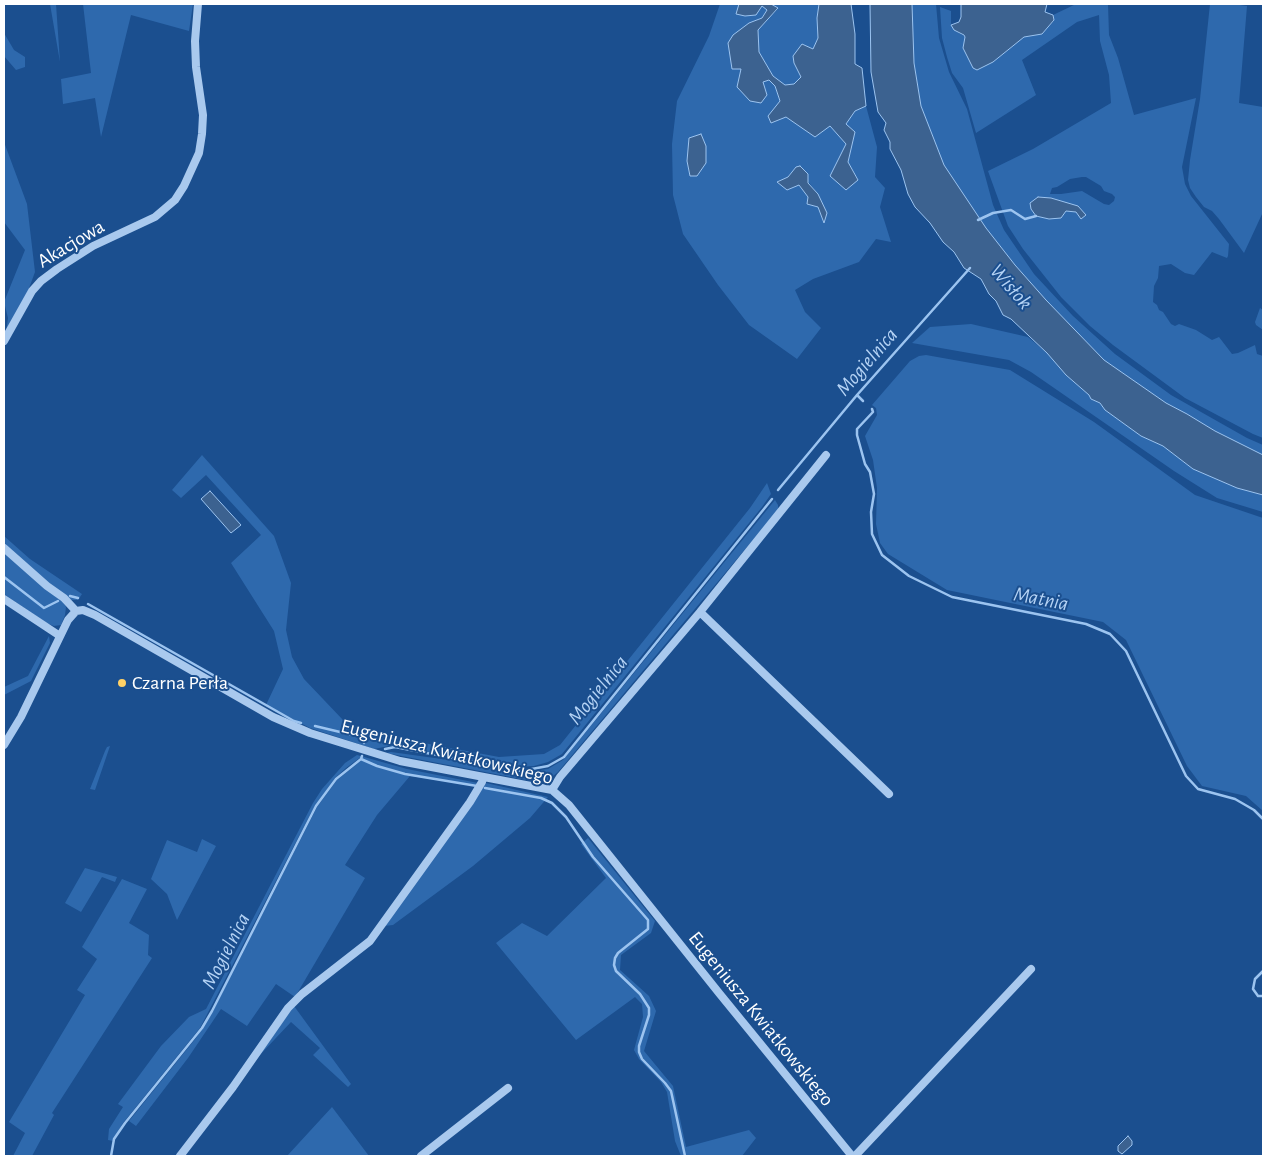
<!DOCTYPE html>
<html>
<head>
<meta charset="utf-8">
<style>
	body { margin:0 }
	#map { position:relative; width:1267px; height:1160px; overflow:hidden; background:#1b4f8f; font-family:"Alegreya Sans",sans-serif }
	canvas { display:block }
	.frame { position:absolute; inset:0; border:5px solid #fff; pointer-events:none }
</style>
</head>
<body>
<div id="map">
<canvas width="1267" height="1160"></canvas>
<div class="frame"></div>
</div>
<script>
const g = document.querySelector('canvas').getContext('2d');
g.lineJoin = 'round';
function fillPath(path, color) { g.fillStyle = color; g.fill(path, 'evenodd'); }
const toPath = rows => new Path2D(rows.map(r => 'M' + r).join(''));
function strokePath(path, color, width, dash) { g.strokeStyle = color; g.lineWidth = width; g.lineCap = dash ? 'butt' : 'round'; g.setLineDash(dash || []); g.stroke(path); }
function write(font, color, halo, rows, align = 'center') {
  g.font = font + ' "Alegreya Sans",sans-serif'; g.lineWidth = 4; g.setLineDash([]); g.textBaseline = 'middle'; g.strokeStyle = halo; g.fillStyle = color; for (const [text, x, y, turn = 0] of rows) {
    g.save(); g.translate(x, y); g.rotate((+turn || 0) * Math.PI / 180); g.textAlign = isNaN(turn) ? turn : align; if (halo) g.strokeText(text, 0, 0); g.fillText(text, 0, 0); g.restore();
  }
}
fillPath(toPath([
	[50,4,56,4,60,62],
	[83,4,193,4,189,31,131,15,101,137,95,98,63,104,61,79,91,73],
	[720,4,762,6,767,10,762,18,749,23,741,68,762,82,769,80,775,86,780,102,768,116,786,117,830,126,846,144,831,176,858,179,848,162,850,148,846,124,855,111,866,106,877,147,875,177,885,188,880,207,891,242,876,239,859,262,813,279,795,290,805,312,821,328,797,359,749,325,718,285,683,234,673,195,672,144,677,101,709,36],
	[796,167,818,194,824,222,818,207,799,185,777,182,788,177],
	[771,4,819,4,817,18,818,38,813,49,802,45,794,63,801,77,794,84,785,85,773,76,759,52,758,30,778,9],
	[912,4,936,4,939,38,949,72,967,109,993,205,1004,230,1034,274,1073,316,1115,354,1171,395,1247,438,1263,445,1263,455,1215,431,1187,414,1166,403,1104,360,1046,300,1015,265,986,228,944,165,921,106,914,63],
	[1076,4,1108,4,1109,35,1118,58,1134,115,1196,98,1182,167,1185,184,1191,196,1229,244,1228,256,1227,258,1212,252,1194,275,1185,273,1171,264,1159,266,1158,278,1154,286,1153,302,1157,305,1159,310,1163,312,1171,324,1175,326,1179,324,1196,330,1212,340,1219,337,1232,354,1238,353,1255,345,1257,354,1263,356,1263,438,1253,434,1185,398,1113,345,1090,326,1061,297,1023,249,1008,226,988,171,1033,149,1111,103,1109,75,1100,41,1099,15,1077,22,1022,60,1036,95,976,133,963,88,952,73,947,57,942,38,940,7,951,11,951,25,959,33,963,35,965,37,963,48,977,70,993,62,1024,37,1042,34,1054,21,1053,15],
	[1082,177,1086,177,1101,186,1104,191,1112,194,1115,197,1114,201,1109,205,1104,204,1082,191,1061,194,1050,194,1052,188,1057,187,1070,179],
	[1038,197,1051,198,1063,202,1086,215,1076,212,1066,211,1049,219,1039,216],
	[1210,4,1233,4,1247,6,1239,103,1263,107,1263,212,1244,253,1219,219,1212,211,1204,207,1196,197,1190,188,1188,180,1190,160,1200,99],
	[4,33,14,50,25,57,25,67,16,70,4,56],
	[4,142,27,204,35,272,28,291,6,333,8,318,4,302,25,250,4,222],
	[1260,308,1263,310,1263,330,1256,325,1255,322],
	[971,324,1028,337,1047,353,1066,375,1089,395,1091,399,1100,403,1105,410,1141,436,1163,446,1193,469,1237,488,1263,495,1263,512,1217,498,1174,471,1031,372,1009,360,912,343,930,327],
	[926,355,1010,370,1094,422,1195,495,1263,518,1263,811,1246,796,1202,786,1187,766,1126,640,1103,622,947,590,888,554,880,543,876,524,877,488,873,460,865,436,877,415,876,408,872,405,910,361,919,356],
	[202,455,274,536,291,583,286,630,292,657,304,679,343,720,381,735,499,757,544,754,560,745,750,508,767,483,771,494,762,507,562,754,548,762,534,766,517,767,389,746,374,749,310,728,266,705,283,669,274,631,231,563,261,535,206,475,181,498,172,490],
	[775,500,778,505,778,510,558,772,547,781,542,783,386,753,391,752,449,760,521,773,548,769,563,760],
	[4,536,30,559,82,594,78,600,71,600,34,571,4,544],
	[4,552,62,600,66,607,65,615,61,625,54,626,46,623,4,594],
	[49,636,50,643,31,681,4,695,4,687,28,676],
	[110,746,95,790,90,789,105,751,107,747],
	[357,755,407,769,478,783,476,786,410,776,377,815,345,865,365,878,295,997,276,984,247,1026,221,1009,188,1058,136,1126,129,1121,196,1038,211,1015,317,807,337,780,362,760,361,757,346,768,335,778,311,813,200,1028,123,1123,113,1141,108,1140,109,1129,123,1107,118,1104,161,1046,189,1017,206,1009,313,803,322,789,345,763],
	[486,783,548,797,530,818,473,866,393,925,384,926],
	[588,838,655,921,651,933,621,955,620,970,649,996,656,1011,644,1051,673,1086,686,1147,749,1130,756,1138,742,1156,681,1156,675,1141,667,1092,661,1082,639,1059,634,1050,643,1017,642,1004,635,997,576,1040,496,943,522,923,547,936,606,878,581,844],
	[202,839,216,846,177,920,167,894,151,879,167,840,197,852],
	[85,868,117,877,115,882,102,877,81,912,65,903],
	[122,879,147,889,129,923,149,935,148,955,152,958,52,1113,54,1115,32,1156,13,1156,25,1133,9,1122,85,995,77,990,97,959,82,947],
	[294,1006,351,1084,348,1087,313,1055,320,1048,291,1022,258,1057],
	[332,1107,369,1156,287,1156]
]), '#2e69ad');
const water = toPath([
	[739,4,771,4,778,8,758,30,759,52,773,76,785,85,794,84,801,77,794,63,793,56,802,44,813,49,818,38,817,18,819,4,851,4,855,34,855,64,862,68,866,106,855,111,846,124,855,132,848,162,858,180,846,190,830,176,846,144,830,126,815,137,786,117,771,123,768,116,780,101,775,86,769,80,763,82,767,95,761,103,750,101,737,87,741,69,732,69,728,43,733,35,749,23,762,18,767,10,762,6,756,15,745,16,736,14,739,4],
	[870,4,912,4,914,63,921,106,944,165,986,228,1015,265,1046,300,1104,360,1166,403,1187,414,1215,431,1263,455,1263,495,1237,488,1193,469,1163,446,1141,436,1105,410,1100,403,1091,399,1089,395,1066,375,1047,353,1011,319,1003,315,996,301,989,294,981,279,964,268,954,252,943,242,930,223,915,207,908,194,901,170,890,149,890,142,884,130,886,123,878,112,871,72,870,4],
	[961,4,1047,4,1045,12,1053,15,1054,20,1042,34,1024,37,993,62,977,70,973,68,963,48,965,37,964,35,954,30,951,25,959,22,961,17,961,4],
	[701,134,706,146,706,163,697,176,690,176,687,161,689,138,701,134],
	[800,166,808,174,808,183,818,194,827,213,824,223,818,207,807,204,808,197,799,185,787,190,777,182,788,177,796,167,800,166],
	[1038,197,1051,198,1078,206,1086,215,1081,219,1076,212,1066,211,1061,218,1049,219,1036,216,1031,209,1030,203,1038,197],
	[210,491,241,525,231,533,201,499,210,491],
	[1128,1136,1132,1141,1132,1145,1122,1154,1118,1151,1118,1146,1128,1136]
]);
fillPath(water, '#3c6290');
strokePath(water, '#9cc4f0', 1);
strokePath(toPath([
	[978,220,993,213,1011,210,1025,219,1036,216],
	[857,395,863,401],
	[872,409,873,412,857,429,857,435,865,464,870,472,874,494,871,512,872,534,882,555,909,576,952,597,1086,624,1110,634,1126,651,1186,776,1198,789,1235,799,1254,810,1263,819],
	[778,490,857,395,970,268],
	[4,577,44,608,58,601],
	[70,596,78,598],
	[88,604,294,721,301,723],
	[315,726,365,738,364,743],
	[385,749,395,747,521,771,548,766,564,757,772,499],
	[361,759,377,766,405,774,477,786],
	[485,788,541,798,552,803,566,817,593,857,648,920,648,929,618,953,615,958,614,965,616,971,640,994,649,1008,649,1015,639,1046,639,1052,642,1059,665,1083,671,1091,685,1156],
	[1263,971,1255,979,1253,989,1258,996,1263,996],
	[111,1156,114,1139,125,1123,202,1028,212,1011,316,806,336,779,361,759,362,756]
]), '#9cc4f0', 2.5);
strokePath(toPath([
	[4,341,32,291,41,281,57,269,93,246,155,217,175,200,184,186,199,153,202,134,203,115,196,67,195,41,198,4],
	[4,548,47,586,64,598,76,611],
	[4,599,60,636],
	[76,611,83,610,95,615,273,717,310,733,400,761,552,790,569,805,719,993,852,1156],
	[700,612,889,794],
	[4,745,21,717,68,620,76,611],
	[552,790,560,777,700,612,826,455],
	[180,1156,233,1087,288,1008,302,994,370,941,470,802,482,782,483,777],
	[421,1156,508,1088],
	[855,1156,1031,969]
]), '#a9c9ee', 8);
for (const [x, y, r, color] of [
	[122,683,5,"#ffd166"]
]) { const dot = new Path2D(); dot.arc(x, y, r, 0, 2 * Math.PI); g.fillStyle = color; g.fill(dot); strokePath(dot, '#1b4f8f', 2); }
write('20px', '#fff', '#1b4f8f', [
	["Akacjowa",71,244,-31],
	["Eugeniusza Kwiatkowskiego",447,752,14],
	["Eugeniusza Kwiatkowskiego",761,1019,51]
]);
write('20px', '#fff', '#1b4f8f', [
	["Czarna Perła",132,683]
], 'left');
write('italic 21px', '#b5d3f5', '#1b4f8f', [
	["Wisłok",1011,287,49],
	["Mogielnica",867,362,-49],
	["Matnia",1041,599,11],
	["Mogielnica",598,690,-51],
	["Mogielnica",226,951,-63]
]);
</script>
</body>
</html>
